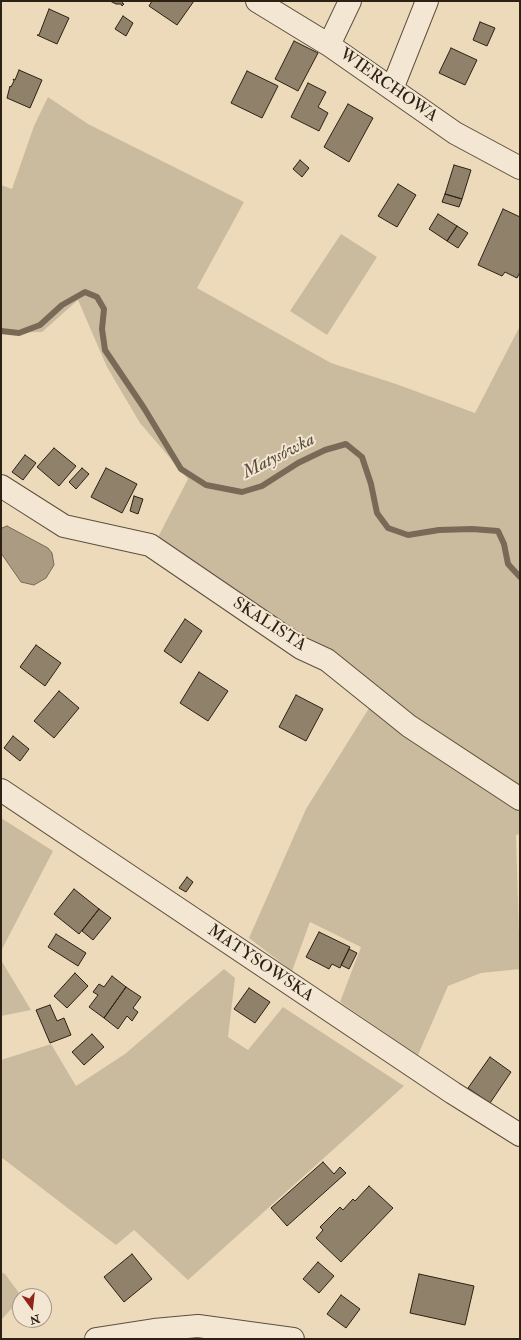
<!DOCTYPE html>
<html>
<head>
<meta charset="utf-8">
<style>
	body { margin:0 }
	#map { position:relative; width:521px; height:1340px; overflow:hidden; background:#ecdabb; font-family:"IM FELL Double Pica",serif }
	canvas { display:block }
	.frame { position:absolute; inset:0; border:2px solid #2c2113; pointer-events:none }
	.north { position:absolute; left:12px; top:1288px; width:40px; height:40px; box-sizing:border-box; background:#f3e7d3; border:1px solid #a39886; border-radius:50%; rotate:165deg; font-size:11px; font-weight:700; line-height:16px; text-align:center; color:#2c2113 }
	.north::after { content:''; display:block; margin:auto; width:14px; height:18px; background:#8f2418; clip-path:polygon(50% 0,100% 100%,50% 72%,0 100%) }
</style>
</head>
<body>
<div id="map">
<canvas width="521" height="1340"></canvas>
<div class="frame"></div>
<div class="north">N</div>
</div>
<script>
const g = document.querySelector('canvas').getContext('2d');
g.lineJoin = 'round';
function fillPath(path, color) { g.fillStyle = color; g.fill(path, 'evenodd'); }
const toPath = rows => new Path2D(rows.map(r => 'M' + r).join(''));
function strokePath(path, color, width, dash) { g.strokeStyle = color; g.lineWidth = width; g.lineCap = dash ? 'butt' : 'round'; g.setLineDash(dash || []); g.stroke(path); }
function write(font, color, halo, rows, align = 'center') {
  g.font = font + ' "IM FELL Double Pica",serif'; g.lineWidth = 4; g.setLineDash([]); g.textBaseline = 'middle'; g.strokeStyle = halo; g.fillStyle = color; for (const [text, x, y, turn = 0] of rows) {
    g.save(); g.translate(x, y); g.rotate((+turn || 0) * Math.PI / 180); g.textAlign = isNaN(turn) ? turn : align; if (halo) g.strokeText(text, 0, 0); g.fillText(text, 0, 0); g.restore();
  }
}
fillPath(toPath([
	[48,97,88,124,244,202,197,288,331,363,396,384,475,413,520,326,520,834,516,835,520,969,481,973,448,986,418,1055,340,1002,361,947,310,922,292,971,249,938,306,809,371,705,350,665,323,645,290,629,156,541,188,479,140,423,107,367,78,300,42,332,1,333,1,185,12,189,34,126],
	[341,234,377,257,327,335,290,311],
	[1,818,53,851,1,951],
	[1,960,31,1010,1,1016],
	[224,969,235,978,228,1037,248,1050,283,1007,404,1086,188,1280,134,1230,116,1245,1,1157,1,1060,51,1044,76,1086,125,1054],
	[1,1272,5,1274,19,1293,13,1307,1,1320]
]), '#cbbb9e');
const water = toPath([
	[7,526,48,548,52,553,54,565,46,578,34,585,21,582,1,553,1,530,2,528,7,526]
]);
fillPath(water, '#ab9b82');
strokePath(water, '#786a56', 1);
strokePath(toPath([
	[1,331,19,333,40,325,62,305,85,292,97,297,104,309,102,329,105,350,144,408,181,469,206,485,242,492,262,486,298,463,325,450,346,444,362,457,371,484,377,513,388,528,408,535,439,530,472,529,498,531,504,544,508,564,520,577]
]), '#786a56', 6);
const building = toPath([
	[110,1,123,1,122,3,124,4,122,6,121,4,116,4,110,1],
	[152,1,194,1,177,25,149,6,152,1],
	[49,9,69,18,57,44,37,35,39,35,49,9],
	[123,16,133,23,126,36,115,29,123,16],
	[480,22,495,28,487,46,473,40,480,22],
	[294,41,318,53,298,91,275,79,294,41],
	[451,48,477,60,465,85,439,73,451,48],
	[19,70,42,80,30,108,7,98,10,86,11,87,14,81,13,79,15,80,19,70],
	[247,71,278,86,262,118,231,103,247,71],
	[308,83,326,92,318,107,328,113,319,131,291,117,308,83],
	[348,104,373,118,349,162,324,147,348,104],
	[300,160,309,168,302,177,293,169,300,160],
	[454,165,471,170,462,199,445,194,454,165],
	[398,184,416,195,397,227,378,216,398,184],
	[445,194,462,199,459,207,442,202,445,194],
	[503,209,520,217,520,272,517,278,505,272,502,276,478,265,503,209],
	[438,214,457,226,447,241,429,229,438,214],
	[457,226,468,233,458,248,447,241,457,226],
	[54,448,76,466,59,486,37,467,54,448],
	[25,455,36,463,23,480,12,472,25,455],
	[82,468,89,474,76,489,69,482,82,468],
	[106,468,137,484,122,513,91,497,106,468],
	[134,496,143,499,138,514,130,511,134,496],
	[185,619,202,631,181,663,164,651,185,619],
	[36,645,61,663,45,686,20,667,36,645],
	[199,672,228,691,208,721,180,703,199,672],
	[59,691,79,708,54,738,34,721,59,691],
	[296,695,323,709,306,741,279,727,296,695],
	[13,736,29,749,20,761,4,748,13,736],
	[187,877,193,882,186,892,179,888,187,877],
	[74,889,99,909,79,934,54,914,74,889],
	[99,909,111,918,93,940,82,931,99,909],
	[319,932,350,947,340,968,332,964,329,969,306,957,319,932],
	[56,934,86,953,78,966,48,947,56,934],
	[349,949,357,953,349,969,341,965,349,949],
	[75,973,88,986,67,1008,54,996,75,973],
	[112,976,126,987,104,1018,89,1007,98,995,93,992,99,984,104,987,112,976],
	[126,987,141,997,133,1008,138,1012,132,1021,127,1016,118,1029,104,1018,126,987],
	[249,988,270,1002,255,1023,234,1009,249,988],
	[50,1005,57,1021,64,1018,71,1035,50,1043,36,1010,50,1005],
	[92,1034,104,1047,84,1065,72,1052,92,1034],
	[490,1057,511,1072,490,1103,468,1088,490,1057],
	[323,1162,334,1174,340,1167,346,1173,287,1226,271,1208,323,1162],
	[369,1186,393,1208,341,1262,316,1238,323,1230,320,1227,340,1207,343,1210,353,1199,355,1201,369,1186],
	[132,1254,152,1279,124,1302,104,1277,132,1254],
	[318,1262,334,1276,319,1293,303,1279,318,1262],
	[419,1274,474,1286,465,1325,410,1313,419,1274],
	[341,1295,360,1309,346,1328,327,1314,341,1295]
]);
fillPath(building, '#90816a');
strokePath(building, '#2c2113', 1);
const minor = toPath([
	[257,1,329,45,455,133,520,168],
	[329,45,350,1],
	[392,89,427,1],
	[1,486,64,526,150,545,301,648,327,660,409,726,520,799],
	[1,790,453,1093,520,1135],
	[96,1339,154,1330,198,1326,293,1339]
]);
strokePath(minor, '#5c4f3d', 24);
strokePath(minor, '#f3e7d3', 22);
write('17px', '#2c2113', '#f3e7d3', [
	["WIERCHOWA",388,86,35],
	["SKALISTA",269,625,33],
	["MATYSOWSKA",260,964,34]
]);
write('italic 18px', '#584c3a', '#f3e7d3', [
	["Matysówka",279,457,-27]
]);
</script>
</body>
</html>
